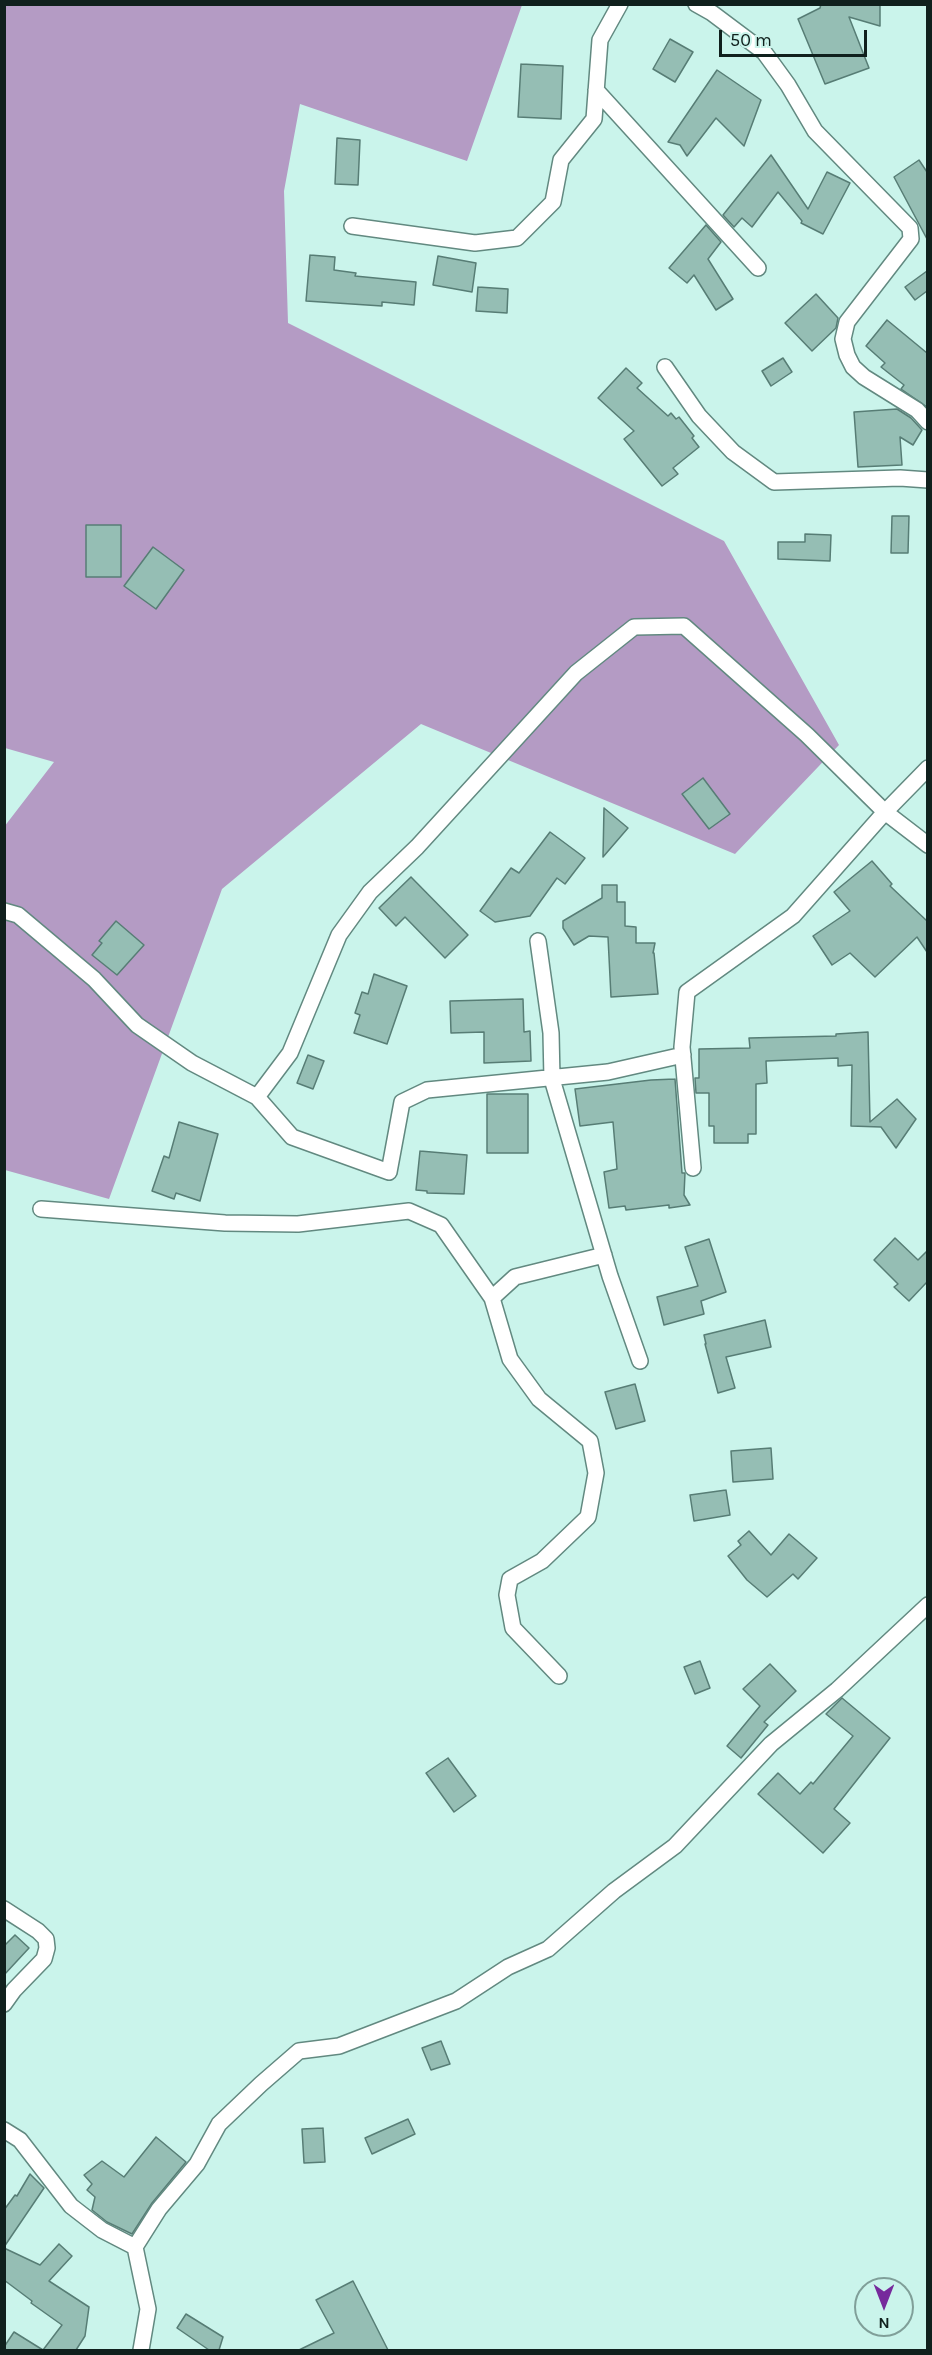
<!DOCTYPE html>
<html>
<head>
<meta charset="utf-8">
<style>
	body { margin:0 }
	#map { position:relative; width:932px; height:2355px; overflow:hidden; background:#caf4eb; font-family:Karla,sans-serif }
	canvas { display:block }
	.frame { position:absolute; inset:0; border:6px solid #10201d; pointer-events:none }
	.north { position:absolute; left:854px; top:2277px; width:60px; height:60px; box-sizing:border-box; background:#caf4eb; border:2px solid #809f99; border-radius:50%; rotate:180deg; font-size:16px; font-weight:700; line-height:24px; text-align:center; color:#10201d }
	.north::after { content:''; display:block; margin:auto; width:21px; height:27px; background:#762a9c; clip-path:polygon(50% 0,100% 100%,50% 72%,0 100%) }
	.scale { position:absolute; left:719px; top:30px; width:148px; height:27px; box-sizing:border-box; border:3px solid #10201d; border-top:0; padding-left:8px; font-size:18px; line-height:21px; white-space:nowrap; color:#10201d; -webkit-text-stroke:4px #caf4eb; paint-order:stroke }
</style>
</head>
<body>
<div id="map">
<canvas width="932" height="2355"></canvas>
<div class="frame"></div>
<div class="north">N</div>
<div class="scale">50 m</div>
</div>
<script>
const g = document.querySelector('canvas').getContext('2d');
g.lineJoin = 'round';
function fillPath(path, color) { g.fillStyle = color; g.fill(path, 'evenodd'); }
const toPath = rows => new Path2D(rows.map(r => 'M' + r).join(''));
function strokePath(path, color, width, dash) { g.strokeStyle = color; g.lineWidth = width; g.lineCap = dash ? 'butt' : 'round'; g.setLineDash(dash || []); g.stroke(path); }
fillPath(toPath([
	[5,5,522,5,467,161,300,104,284,191,288,323,724,541,839,745,735,854,421,724,222,889,109,1199,5,1170,4,827,54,762,5,748]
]), '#b49bc4');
const building = toPath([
	[821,4,880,4,880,26,849,17,869,68,825,84,798,19,820,8,821,4],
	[670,39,693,52,675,82,653,69,670,39],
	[521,64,563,66,561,119,518,117,521,64],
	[717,70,761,100,744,146,716,118,687,156,680,145,668,142,717,70],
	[337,138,360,140,358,185,335,184,337,138],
	[771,155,808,209,827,172,850,183,823,234,801,223,802,221,778,192,752,227,742,218,734,227,723,215,771,155],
	[919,160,927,172,927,239,894,177,919,160],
	[706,225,721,242,708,259,733,299,716,310,694,275,687,283,669,268,706,225],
	[310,255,335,257,334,270,356,273,355,276,416,282,414,305,382,302,382,306,306,301,310,255],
	[438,256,476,263,472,292,433,285,438,256],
	[927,271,927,291,915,300,905,287,927,271],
	[478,287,508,289,507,313,476,311,478,287],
	[816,294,838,318,836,328,812,351,785,323,816,294],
	[887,320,927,353,927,407,901,389,904,385,881,367,885,363,866,346,887,320],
	[783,358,792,372,771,386,762,371,783,358],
	[626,368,642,383,637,388,668,416,671,413,676,419,679,417,694,436,692,438,699,447,673,468,678,474,662,486,624,439,634,431,598,398,626,368],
	[897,409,911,418,922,430,913,445,900,437,902,465,858,467,854,412,897,409],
	[892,516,909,516,908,553,891,553,892,516],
	[86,525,121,525,121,577,86,577,86,525],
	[805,534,831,535,830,561,778,559,778,542,805,542,805,534],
	[153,547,184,570,156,609,124,586,153,547],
	[703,778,730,814,709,829,682,794,703,778],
	[604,808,628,828,603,857,604,808],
	[550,832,585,858,565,884,557,878,530,916,495,922,480,911,511,868,519,873,550,832],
	[872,861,892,884,890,886,927,921,927,952,917,937,875,977,850,953,832,965,813,936,850,911,834,892,872,861],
	[411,877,468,935,445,958,405,917,396,926,379,908,411,877],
	[602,885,617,885,617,902,625,902,625,926,636,927,636,943,655,943,653,953,654,953,658,994,611,997,608,937,589,936,574,945,563,928,563,921,602,898,602,885],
	[116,921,144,945,117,975,92,955,102,943,99,941,116,921],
	[374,974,407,986,387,1044,354,1033,360,1015,355,1013,362,992,368,994,374,974],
	[523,999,524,1032,530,1031,531,1061,484,1063,484,1032,451,1033,450,1001,523,999],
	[868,1032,870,1122,897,1099,916,1119,896,1148,881,1127,851,1126,852,1065,838,1066,838,1058,766,1061,767,1083,756,1084,756,1134,748,1134,748,1143,714,1143,714,1126,709,1126,709,1093,696,1093,695,1078,699,1078,699,1049,750,1048,749,1038,836,1036,836,1034,868,1032],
	[308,1055,324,1061,313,1089,297,1083,308,1055],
	[675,1079,682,1173,685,1173,684,1195,690,1205,669,1208,669,1205,626,1210,625,1206,609,1208,604,1172,617,1169,613,1122,580,1126,575,1089,651,1080,675,1079],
	[487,1094,528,1094,528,1153,487,1153,487,1094],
	[179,1122,218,1134,200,1201,176,1193,174,1199,152,1191,164,1156,169,1158,179,1122],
	[420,1151,467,1155,464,1194,427,1193,427,1191,416,1190,420,1151],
	[895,1238,918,1260,927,1251,927,1282,909,1301,894,1287,898,1284,874,1260,895,1238],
	[709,1239,726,1292,701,1301,704,1314,664,1325,657,1297,698,1286,685,1247,709,1239],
	[765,1320,771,1347,726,1357,735,1388,718,1393,705,1344,706,1344,704,1335,765,1320],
	[635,1384,645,1421,616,1429,605,1392,635,1384],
	[771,1448,773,1479,733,1482,731,1451,771,1448],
	[726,1490,730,1515,694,1521,690,1495,726,1490],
	[749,1531,771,1555,789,1534,817,1558,798,1579,793,1574,767,1597,747,1580,728,1556,741,1545,738,1541,749,1531],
	[700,1661,710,1688,695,1694,684,1667,700,1661],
	[770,1664,796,1691,764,1722,768,1725,741,1758,727,1746,760,1706,743,1689,770,1664],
	[842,1698,890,1738,834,1809,850,1823,823,1853,758,1794,778,1773,800,1794,811,1782,813,1784,853,1736,826,1714,842,1698],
	[448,1758,476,1796,454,1812,426,1773,448,1758],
	[15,1935,29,1948,4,1975,4,1946,15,1935],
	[441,2041,450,2064,431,2070,422,2048,441,2041],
	[408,2119,415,2134,372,2154,365,2138,408,2119],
	[323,2128,325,2162,304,2163,302,2129,323,2128],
	[156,2137,186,2162,152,2203,132,2234,107,2222,92,2210,95,2197,87,2190,92,2184,84,2175,102,2161,124,2177,156,2137],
	[30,2174,44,2188,4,2247,4,2210,15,2195,17,2196,30,2174],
	[59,2244,72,2256,49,2281,89,2307,85,2336,76,2350,43,2350,62,2325,31,2303,32,2301,4,2280,4,2248,40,2265,59,2244],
	[353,2281,388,2350,299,2350,334,2333,316,2300,353,2281],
	[186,2314,223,2337,219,2350,209,2350,177,2328,186,2314],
	[14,2332,43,2350,4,2350,4,2347,14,2332]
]);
fillPath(building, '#95beb4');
strokePath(building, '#577d75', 1.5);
const minor = toPath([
	[696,4,712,13,764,52,788,85,815,131,910,228,911,239,847,322,843,339,847,355,853,367,864,377,917,410,928,422],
	[596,90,758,268],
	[352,226,475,243,517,238,553,202,561,160,594,119,600,40,620,4],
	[665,367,699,416,733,452,774,482,900,478,928,480],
	[928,768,885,812,928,845],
	[4,911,18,915,94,979,137,1025,192,1063,257,1097,292,1137,389,1172,402,1102,427,1090,608,1072,683,1055],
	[538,941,551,1033,552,1079,610,1276,640,1361],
	[257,1097,290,1053,339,935,370,892,417,847,576,673,634,627,684,626,807,735,885,812,793,916,687,992,682,1047,693,1168],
	[41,1209,225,1223,298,1224,409,1211,441,1225,492,1298,510,1359,539,1399,590,1441,596,1473,588,1517,542,1561,510,1579,507,1595,513,1628,559,1676],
	[492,1298,515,1277,604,1255],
	[4,1909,38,1931,46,1939,47,1948,44,1959,14,1990,4,2004],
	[4,2130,20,2140,71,2206,102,2230,135,2247],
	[141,2350,148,2309,135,2247,159,2209,197,2164,219,2124,261,2084,299,2051,339,2046,456,2001,508,1967,548,1949,614,1891,675,1846,771,1744,837,1690,928,1605]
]);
strokePath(minor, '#628980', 18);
strokePath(minor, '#fff', 15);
</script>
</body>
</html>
